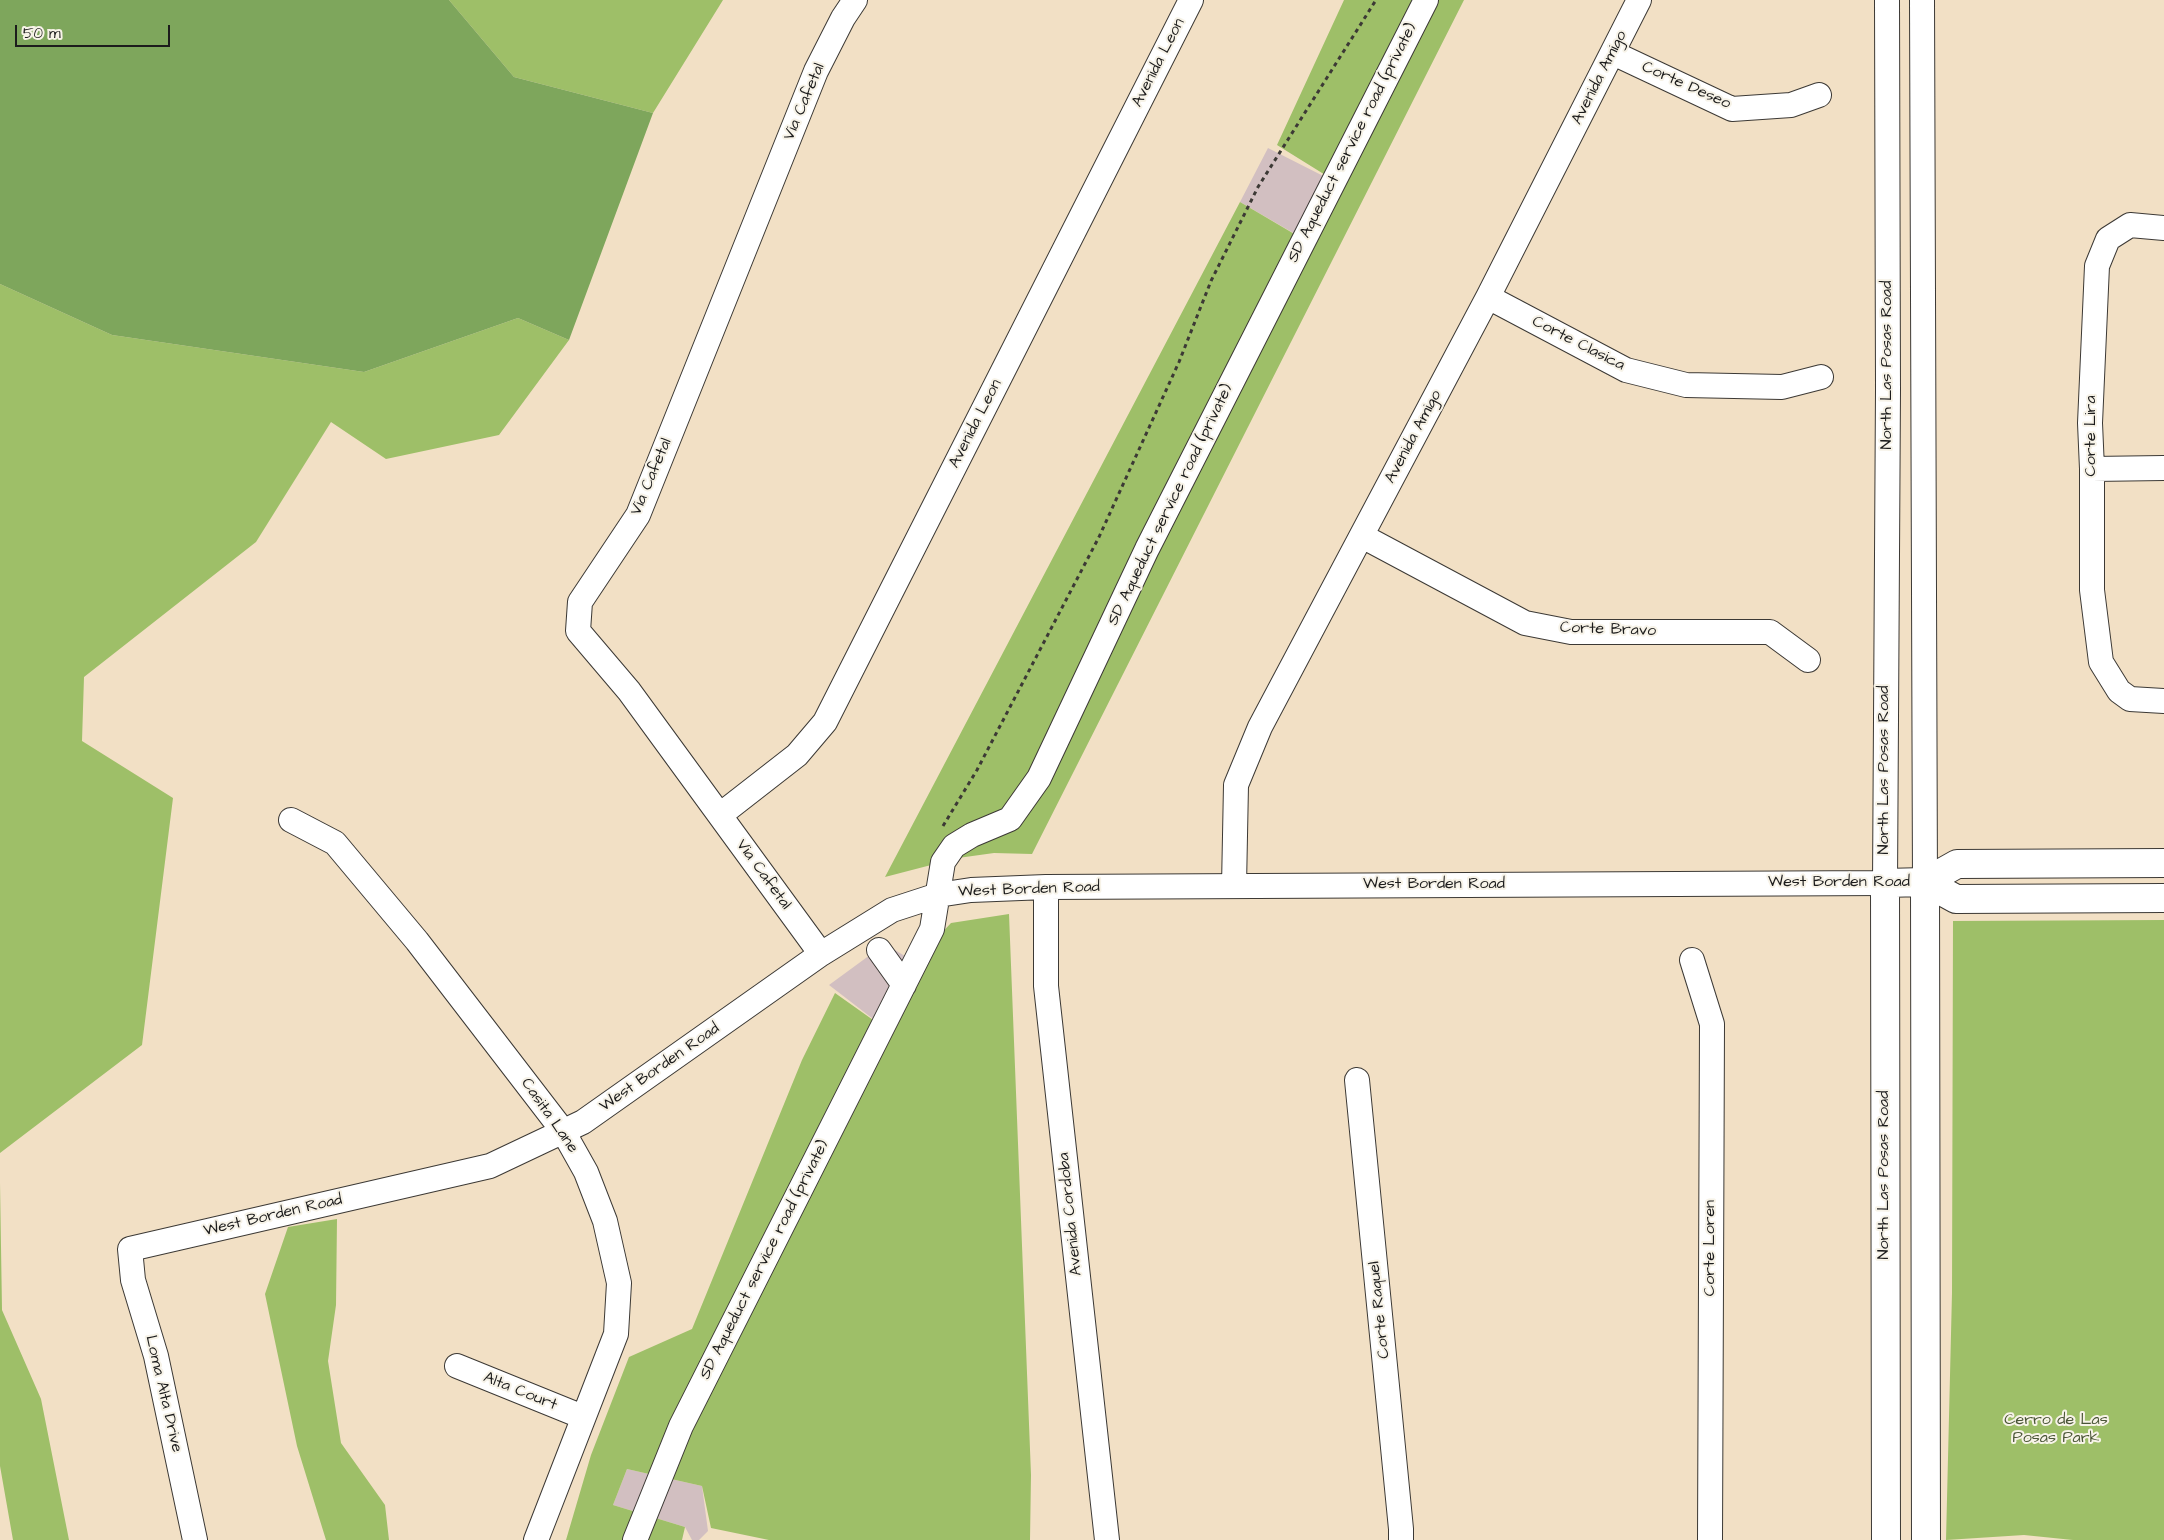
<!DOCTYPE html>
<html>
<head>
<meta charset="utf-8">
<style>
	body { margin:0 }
	#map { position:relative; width:2164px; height:1540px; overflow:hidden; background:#f2e0c5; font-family:"Architects Daughter",sans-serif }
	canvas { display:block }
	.scale { position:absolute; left:15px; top:25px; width:155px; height:22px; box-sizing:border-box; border:2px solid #1c1c1c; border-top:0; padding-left:6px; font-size:15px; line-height:18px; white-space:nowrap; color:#1c1c1c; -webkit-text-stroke:4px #f7f3e8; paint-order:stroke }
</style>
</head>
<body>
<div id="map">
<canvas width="2164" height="1540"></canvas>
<div class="scale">50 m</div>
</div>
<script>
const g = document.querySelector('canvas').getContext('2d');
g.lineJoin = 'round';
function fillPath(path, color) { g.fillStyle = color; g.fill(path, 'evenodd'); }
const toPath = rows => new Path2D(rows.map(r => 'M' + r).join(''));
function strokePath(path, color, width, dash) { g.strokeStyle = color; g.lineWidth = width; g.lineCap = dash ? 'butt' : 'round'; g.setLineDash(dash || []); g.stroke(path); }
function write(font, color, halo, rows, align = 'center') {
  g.font = font + ' "Architects Daughter",sans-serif'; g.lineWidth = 4; g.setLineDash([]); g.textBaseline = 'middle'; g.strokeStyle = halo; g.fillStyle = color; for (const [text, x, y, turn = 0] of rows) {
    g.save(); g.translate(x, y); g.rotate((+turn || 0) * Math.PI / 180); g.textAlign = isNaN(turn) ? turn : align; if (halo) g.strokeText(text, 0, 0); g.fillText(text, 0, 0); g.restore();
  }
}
fillPath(toPath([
	[1268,148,1343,186,1314,245,1240,202],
	[885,944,923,967,890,1032,829,985],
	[627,1469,702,1486,708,1531,699,1540,692,1540,685,1527,613,1505]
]), '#d2bfc1');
fillPath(toPath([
	[449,0,723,0,653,113,514,77],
	[1344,0,1464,0,1032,854,994,853,958,858,885,877,1240,202,1313,245,1343,186,1277,145],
	[0,284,112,335,364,372,518,318,569,340,499,435,386,459,331,422,256,542,84,677,82,741,173,798,142,1045,0,1153],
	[1009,914,1031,1475,1030,1540,769,1540,711,1528,702,1486,627,1469,613,1505,685,1527,682,1540,566,1540,591,1455,629,1357,692,1329,802,1060,835,993,890,1032,917,959,951,923],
	[2164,920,2164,1540,2073,1540,2024,1535,1946,1540,1952,1293,1953,921],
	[0,1183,2,1310,41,1399,69,1540,13,1540,0,1466],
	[337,1219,336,1305,328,1361,341,1443,385,1505,389,1540,326,1540,297,1446,265,1294,288,1227]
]), '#9ebf68');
fillPath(toPath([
	[0,0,449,0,514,77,653,113,569,340,518,318,364,372,112,335,0,284]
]), '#7ea65c');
const minor = toPath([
	[1922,0,1925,882],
	[1613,53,1732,109,1791,105,1819,95],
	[2164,228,2130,225,2108,239,2097,266,2090,423,2092,469,2092,590,2101,662,2119,691,2130,699,2164,701],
	[1488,297,1626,370,1686,385,1782,387,1821,377],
	[2092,469,2164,468],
	[1362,536,1525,623,1571,632,1770,632,1808,660],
	[720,815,797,755,825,722,1191,0],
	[291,820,335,843,417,941,563,1131,586,1172,605,1221,619,1283,616,1334,536,1540],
	[1234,886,1236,785,1260,727,1488,297,1639,0],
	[1046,887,1046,986,1107,1540],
	[879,950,904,985],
	[821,954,629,691,578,631,580,602,638,515,816,71,843,18,855,0],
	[1692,960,1712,1024,1710,1540],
	[1357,1080,1401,1529,1401,1540],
	[457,1366,583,1417],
	[195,1540,156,1356,133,1280,130,1249,490,1166,583,1122,821,954,892,910,938,895,971,890,1046,887,1885,883,1888,390,1887,0],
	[635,1540,681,1426,932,929,943,862,954,846,972,835,1010,819,1039,778,1147,549,1426,0]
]);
const major = toPath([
	[1925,882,1926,1540],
	[1925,882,1957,864,2164,863],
	[1886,1540,1885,883,1925,882,1956,899,2164,898]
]);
strokePath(minor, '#3c3935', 26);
strokePath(major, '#3c3935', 30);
strokePath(toPath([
	[943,826,977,770,1099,537,1179,362,1211,281,1258,187,1376,0]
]), '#3c3935', 3, [4, 4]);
strokePath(minor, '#fff', 24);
strokePath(major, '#fff', 28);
write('16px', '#1c1c1c', '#f7f3e8', [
	["Avenida Leon",1159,63,-63],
	["Avenida Amigo",1600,78,-63],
	["Corte Deseo",1686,86,24],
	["Via Cafetal",805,102,-67],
	["SD Aqueduct service road (private)",1353,143,-63],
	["Corte Clasica",1578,344,27],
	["North Las Posas Road",1888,365,-90],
	["Avenida Leon",976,424,-63],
	["Corte Lira",2092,436,-90],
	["Avenida Amigo",1414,437,-62],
	["Via Cafetal",652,477,-67],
	["SD Aqueduct service road (private)",1171,505,-64],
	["Corte Bravo",1608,630,2],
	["North Las Posas Road",1885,770,-90],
	["Via Cafetal",763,875,54],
	["West Borden Road",1839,883],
	["West Borden Road",1434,885],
	["West Borden Road",1029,890,-2],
	["West Borden Road",660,1068,-35],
	["Casita Lane",549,1116,55],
	["North Las Posas Road",1885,1175,-90],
	["Avenida Cordoba",1071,1214,-96],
	["West Borden Road",273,1216,-13],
	["Corte Loren",1711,1248,-90],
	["SD Aqueduct service road (private)",765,1260,-63],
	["Corte Raquel",1380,1310,-96],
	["Alta Court",520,1392,22],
	["Loma Alta Drive",163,1394,77]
]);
write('16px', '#4a5537', '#f7f3e8', [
	["Cerro de Las",2056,1421],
	["Posas Park",2056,1439]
]);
</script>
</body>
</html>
